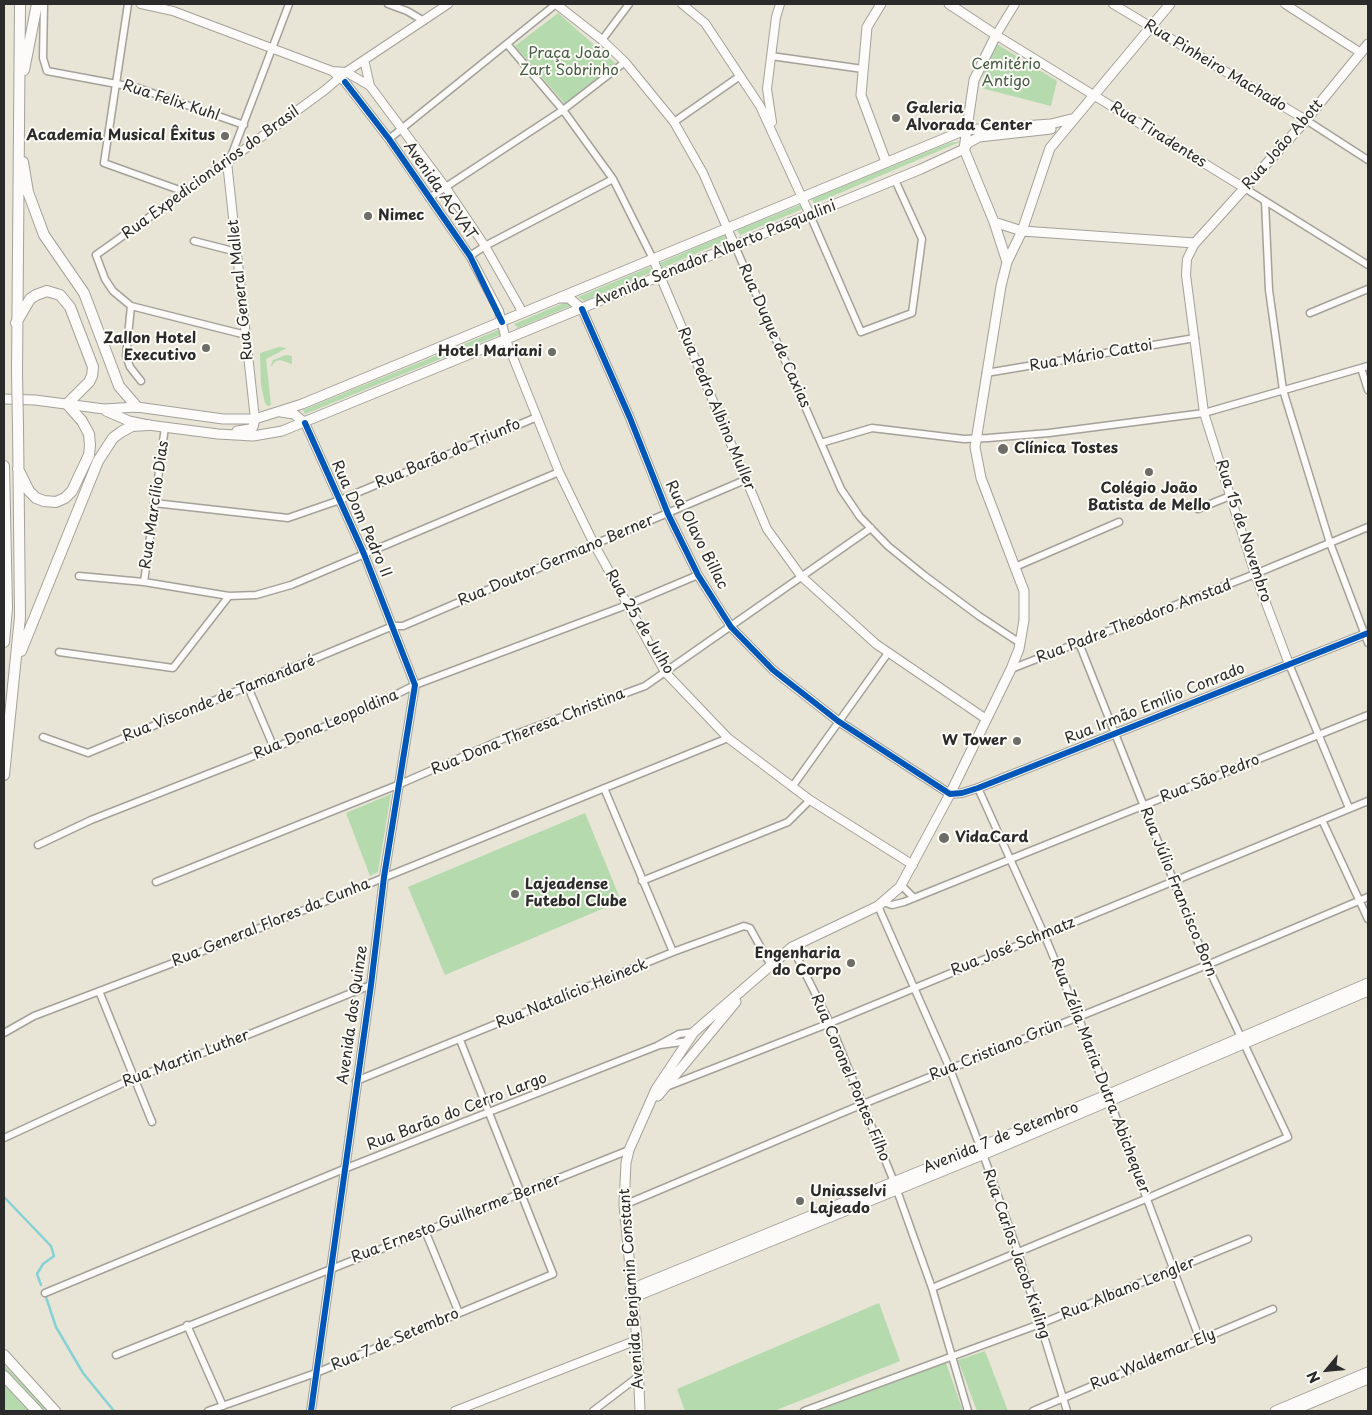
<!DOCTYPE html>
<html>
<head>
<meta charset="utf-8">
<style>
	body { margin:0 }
	#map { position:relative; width:1372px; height:1415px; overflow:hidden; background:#e8e4d6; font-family:"Playpen Sans",sans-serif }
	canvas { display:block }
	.frame { position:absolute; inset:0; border:5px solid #2b2b2b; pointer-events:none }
	.north { position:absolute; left:1302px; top:1345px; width:50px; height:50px; -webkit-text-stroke:4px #fdfcf7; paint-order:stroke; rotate:242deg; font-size:14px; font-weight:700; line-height:20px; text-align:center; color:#2b2b2b }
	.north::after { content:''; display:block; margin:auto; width:18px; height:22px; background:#2b2b2b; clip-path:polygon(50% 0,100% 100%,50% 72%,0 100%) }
</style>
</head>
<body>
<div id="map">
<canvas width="1372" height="1415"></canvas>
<div class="frame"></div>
<div class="north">N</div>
</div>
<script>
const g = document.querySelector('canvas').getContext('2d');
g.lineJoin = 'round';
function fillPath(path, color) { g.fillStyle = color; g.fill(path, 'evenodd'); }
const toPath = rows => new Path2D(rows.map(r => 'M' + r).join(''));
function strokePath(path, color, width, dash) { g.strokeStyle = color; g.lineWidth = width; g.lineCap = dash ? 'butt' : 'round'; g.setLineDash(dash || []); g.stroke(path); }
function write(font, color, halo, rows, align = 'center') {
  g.font = font + ' "Playpen Sans",sans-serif'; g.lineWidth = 4; g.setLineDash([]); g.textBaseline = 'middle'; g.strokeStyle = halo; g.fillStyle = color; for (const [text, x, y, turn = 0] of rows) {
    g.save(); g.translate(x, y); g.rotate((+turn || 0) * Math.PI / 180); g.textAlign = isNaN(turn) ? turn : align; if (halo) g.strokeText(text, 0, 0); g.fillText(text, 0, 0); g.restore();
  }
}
fillPath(toPath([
	[558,13,616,64,565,104,515,46],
	[997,44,1057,81,1051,106,981,88,984,72],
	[962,141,814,204,812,199,949,143],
	[800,205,805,208,740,235,737,230],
	[725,235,727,240,662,268,660,263],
	[650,267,652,272,584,301,578,297],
	[566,302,573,305,518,328,514,324],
	[501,329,502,334,305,414,303,410],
	[279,347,287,348,266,359,271,405,268,406,265,403,261,385,260,353],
	[286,355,292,356,292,364,280,360,276,361,270,367,273,360],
	[391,794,378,872,370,876,346,813],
	[585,813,621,901,445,975,408,887],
	[879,1303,900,1361,774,1411,685,1411,677,1389],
	[985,1351,1008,1411,977,1411,958,1360],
	[946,1363,963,1411,817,1411,838,1403],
	[4,1365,50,1411,43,1411,4,1370],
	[4,1382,33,1411,4,1411]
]), '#b4daae');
strokePath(toPath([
	[4,1197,51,1246,54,1256,43,1264,37,1274,41,1285],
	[46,1297,56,1327,83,1373,114,1411]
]), '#87d1d5', 2.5);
const minor = toPath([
	[44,4,43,58,47,71,138,88,244,125],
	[128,4,104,163,185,192],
	[388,4,407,11,424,21],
	[602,40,629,4],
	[507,44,563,110,613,179,653,259],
	[771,56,863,69],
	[1306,120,1368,160],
	[674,122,740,76],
	[389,139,556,4],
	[230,159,289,4],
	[227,162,96,255,105,279,113,291,131,306,246,335],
	[1246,189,1368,265],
	[429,198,563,110,625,62],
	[1265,201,1269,290,1283,390,1330,543,1368,643],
	[810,215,861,332,912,313,922,239,895,180],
	[194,241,237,252],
	[735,246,841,489,860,517,888,546,925,576,979,616,1020,643],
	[470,256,485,246,613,179],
	[131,306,126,356,130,367,141,381],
	[1310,313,1368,289],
	[1361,368,1368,390],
	[986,373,1195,338],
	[821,443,872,428,964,439,988,438,1049,433,1204,413,1368,366],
	[154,503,288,518,340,500,537,417],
	[1198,509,1230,496],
	[1015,567,1119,522],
	[79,576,144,582,229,596,256,595,291,585,559,472],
	[144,582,165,427],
	[59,652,173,668,229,596],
	[1289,664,1349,808],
	[1011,669,1255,574,1368,527],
	[248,687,274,748],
	[43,737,88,753,393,626,403,626,745,480],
	[792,787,888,653],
	[604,788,673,952],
	[978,788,1044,934,1078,1016,1200,1340],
	[1322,820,1368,919],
	[38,845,91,820,274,748,371,707,415,685,627,605,698,575],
	[642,881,788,822,810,800],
	[156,882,400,784,503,739,645,686,871,528],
	[901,885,914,898],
	[883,902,892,905,904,902,1368,715],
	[878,906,950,1069,983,1154,1018,1252,1067,1411],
	[792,947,830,1023,894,1182,932,1288,968,1411],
	[99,991,152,1122],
	[4,1033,34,1016,181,960,728,738],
	[660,1045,689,1041],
	[356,1081,673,952,744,926,750,928,770,964],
	[666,1087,830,1023,1368,801],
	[4,1138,134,1078,208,1051,371,985],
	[624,1205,863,1104,1207,965,1368,897],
	[426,1233,459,1313],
	[932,1288,1148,1198,1288,1137,1207,965,1079,643],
	[45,1293,344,1169,657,1046,679,1034,694,1032],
	[187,1325,223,1406],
	[116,1355,629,1150],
	[208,1411,316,1373,553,1274,460,1040],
	[593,1411,639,1376],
	[804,1411,1040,1324,1248,1239],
	[1033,1411,1273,1309]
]);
const tertiary = toPath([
	[141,4,173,11,332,71,346,72,370,86,446,188,485,246,523,313],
	[556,4,602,40,625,62,674,122,703,173,735,246],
	[682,4,705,23,760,106,810,215],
	[1015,4,996,35,1246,189],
	[1113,4,1306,120],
	[1285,4,1361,53],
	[365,64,370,86],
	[332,71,345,82,389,139,470,256,499,311,506,340,559,472,594,544,665,672,728,738,810,800,913,865],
	[772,122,767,89,776,17,780,4],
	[1195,243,1187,259,1186,275,1204,413,1255,574,1289,664],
	[653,259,767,529,801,576,876,644,986,719],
	[582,309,630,418,668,514,698,575,731,627,773,670,838,721,950,794,962,793,978,788,1368,633],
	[255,419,227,162,325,90,346,72,448,4],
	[305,423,364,554,415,685,384,877,371,985,311,1411],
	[455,1411,637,1340]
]);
const secondary = toPath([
	[881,4,867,27,861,95,886,162],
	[949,4,996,35,974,80,964,149,994,222,1007,262],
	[994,222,1022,231,1195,243,1306,120,1368,44],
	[561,298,569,298,582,309],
	[4,399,35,400,104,409,137,407,223,419,255,419,302,404,965,130,1051,124,1071,119],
	[106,411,129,421,148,425,218,434,253,436,282,431,921,169,964,149,968,143,979,137,1051,129],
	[281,412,294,414,305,423],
	[237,431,250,429,253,427,255,419],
	[658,1096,736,1002],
	[631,1289,1109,1094,1368,983],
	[632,1298,992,1151,1368,991],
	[640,1411,637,1340,624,1205,626,1163,629,1150,656,1089,694,1032,792,947,878,906,900,887,950,794,1011,669,1019,649,1024,620,1024,591,981,478,975,447,1001,286,1007,262,1022,231,1050,148,1170,4],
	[1275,1411,1368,1372],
	[1292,1411,1368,1379]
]);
const trunk = toPath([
	[24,70,37,4],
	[23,162,28,192,44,235,84,293,119,386,137,407],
	[16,323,30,299,36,295,47,291,60,295,70,307,93,367,92,376,89,382,67,404,82,421,89,434,90,445,89,455,72,491,65,498,56,502,44,501,36,498,29,491,18,469],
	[17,373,20,4],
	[4,466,7,608,4,642],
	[21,651,98,461,113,438,121,432,132,426,148,425],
	[4,775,20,617,18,426],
	[4,1355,55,1411],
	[4,1376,37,1411]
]);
strokePath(minor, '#a4a19a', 9);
strokePath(tertiary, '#a4a19a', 10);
strokePath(secondary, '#a4a19a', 11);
strokePath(trunk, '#a4a19a', 12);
strokePath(minor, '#fcfbf9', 6);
strokePath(tertiary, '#fcfbf9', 8);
strokePath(secondary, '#fcfbf9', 9);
strokePath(trunk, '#fcfbf9', 10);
const trunkBridge = toPath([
	[17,373,18,426]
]);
strokePath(trunkBridge, '#a4a19a', 12, []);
strokePath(trunkBridge, '#fcfbf9', 10);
strokePath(toPath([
	[345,82,389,139,470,256,502,322],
	[582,309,630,418,668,514,698,575,731,627,773,670,838,721,950,794,962,793,978,788,1368,633],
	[305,423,364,554,415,685,384,877,371,985,311,1411]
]), '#0057b8', 6);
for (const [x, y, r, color] of [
	[896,118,5,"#6d6c67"],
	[225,136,5,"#6d6c67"],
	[368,216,5,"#6d6c67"],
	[206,348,5,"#6d6c67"],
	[552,352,5,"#6d6c67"],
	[1003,449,6,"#6d6c67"],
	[1149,472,5,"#6d6c67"],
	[1017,741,5,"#6d6c67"],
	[944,838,6,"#6d6c67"],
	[515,894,5,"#6d6c67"],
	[851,963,5,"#6d6c67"],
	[800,1201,5,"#6d6c67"]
]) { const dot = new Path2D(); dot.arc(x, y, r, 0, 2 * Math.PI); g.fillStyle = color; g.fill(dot); strokePath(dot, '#fdfcf7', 2); }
write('15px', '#475d48', '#fdfcf7', [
	["Praça João",569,54],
	["Zart Sobrinho",569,71],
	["Cemitério",1006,65],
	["Antigo",1006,82]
]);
write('15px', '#2b2b2b', '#fdfcf7', [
	["Rua Pinheiro Machado",1215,66,31],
	["Rua Felix Kuhl",171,101,18],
	["Rua Tiradentes",1158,135,32],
	["Rua João Abott",1283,145,-49],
	["Rua Expedicionários do Brasil",211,173,-36],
	["Avenida ACVAT",440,191,55],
	["Avenida Senador Alberto Pasqualini",715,254,-22],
	["Rua General Mallet",241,290,-96],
	["Rua Duque de Caxias",774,336,66],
	["Rua Mário Cattoi",1091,356,-10],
	["Rua Pedro Albino Muller",716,409,67],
	["Rua Barão do Triunfo",448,454,-23],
	["Rua Marcílio Dias",155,505,-82],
	["Rua Dom Pedro II",361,519,66],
	["Rua 15 de Novembro",1243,531,72],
	["Rua Olavo Billac",696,535,63],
	["Rua Doutor Germano Berner",556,561,-23],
	["Rua 25 de Julho",639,622,59],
	["Rua Padre Theodoro Amstad",1134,622,-21],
	["Rua Visconde de Tamandaré",219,699,-22],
	["Rua Irmão Emílio Conrado",1155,704,-22],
	["Rua Dona Leopoldina",326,725,-23],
	["Rua Dona Theresa Christina",528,732,-22],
	["Rua São Pedro",1210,779,-22],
	["Rua Júlio Francisco Born",1178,892,68],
	["Rua General Flores da Cunha",271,923,-22],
	["Rua José Schmatz",1013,947,-22],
	["Rua Natalício Heineck",572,994,-22],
	["Avenida dos Quinze",353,1015,-82],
	["Rua Cristiano Grün",996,1050,-22],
	["Rua Martin Luther",186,1059,-21],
	["Rua Zélia Maria Dutra Abichequer",1100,1076,69],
	["Rua Coronel Pontes Filho",850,1078,67],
	["Rua Barão do Cerro Largo",457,1112,-21],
	["Avenida 7 de Setembro",1001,1138,-22],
	["Rua Ernesto Guilherme Berner",456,1219,-21],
	["Rua Carlos Jacob Kieling",1016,1254,71],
	["Avenida Benjamin Constant",632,1289,-94],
	["Rua Albano Lengler",1128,1289,-22],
	["Rua 7 de Setembro",395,1340,-23],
	["Rua Waldemar Ely",1153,1360,-23]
]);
write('bold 15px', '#2b2b2b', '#fdfcf7', [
	["Galeria",906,109],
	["Alvorada Center",906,126],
	["Academia Musical Êxitus",215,136,"right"],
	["Nimec",378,216],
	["Zallon Hotel",196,339,"right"],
	["Executivo",196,356,"right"],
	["Hotel Mariani",542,352,"right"],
	["Clínica Tostes",1014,449],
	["Colégio João",1149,489,"center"],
	["Batista de Mello",1149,506,"center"],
	["W Tower",1007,741,"right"],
	["VidaCard",955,838],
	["Lajeadense",525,885],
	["Futebol Clube",525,902],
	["Engenharia",841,954,"right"],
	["do Corpo",841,971,"right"],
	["Uniasselvi",810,1192],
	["Lajeado",810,1209]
], 'left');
</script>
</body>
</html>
